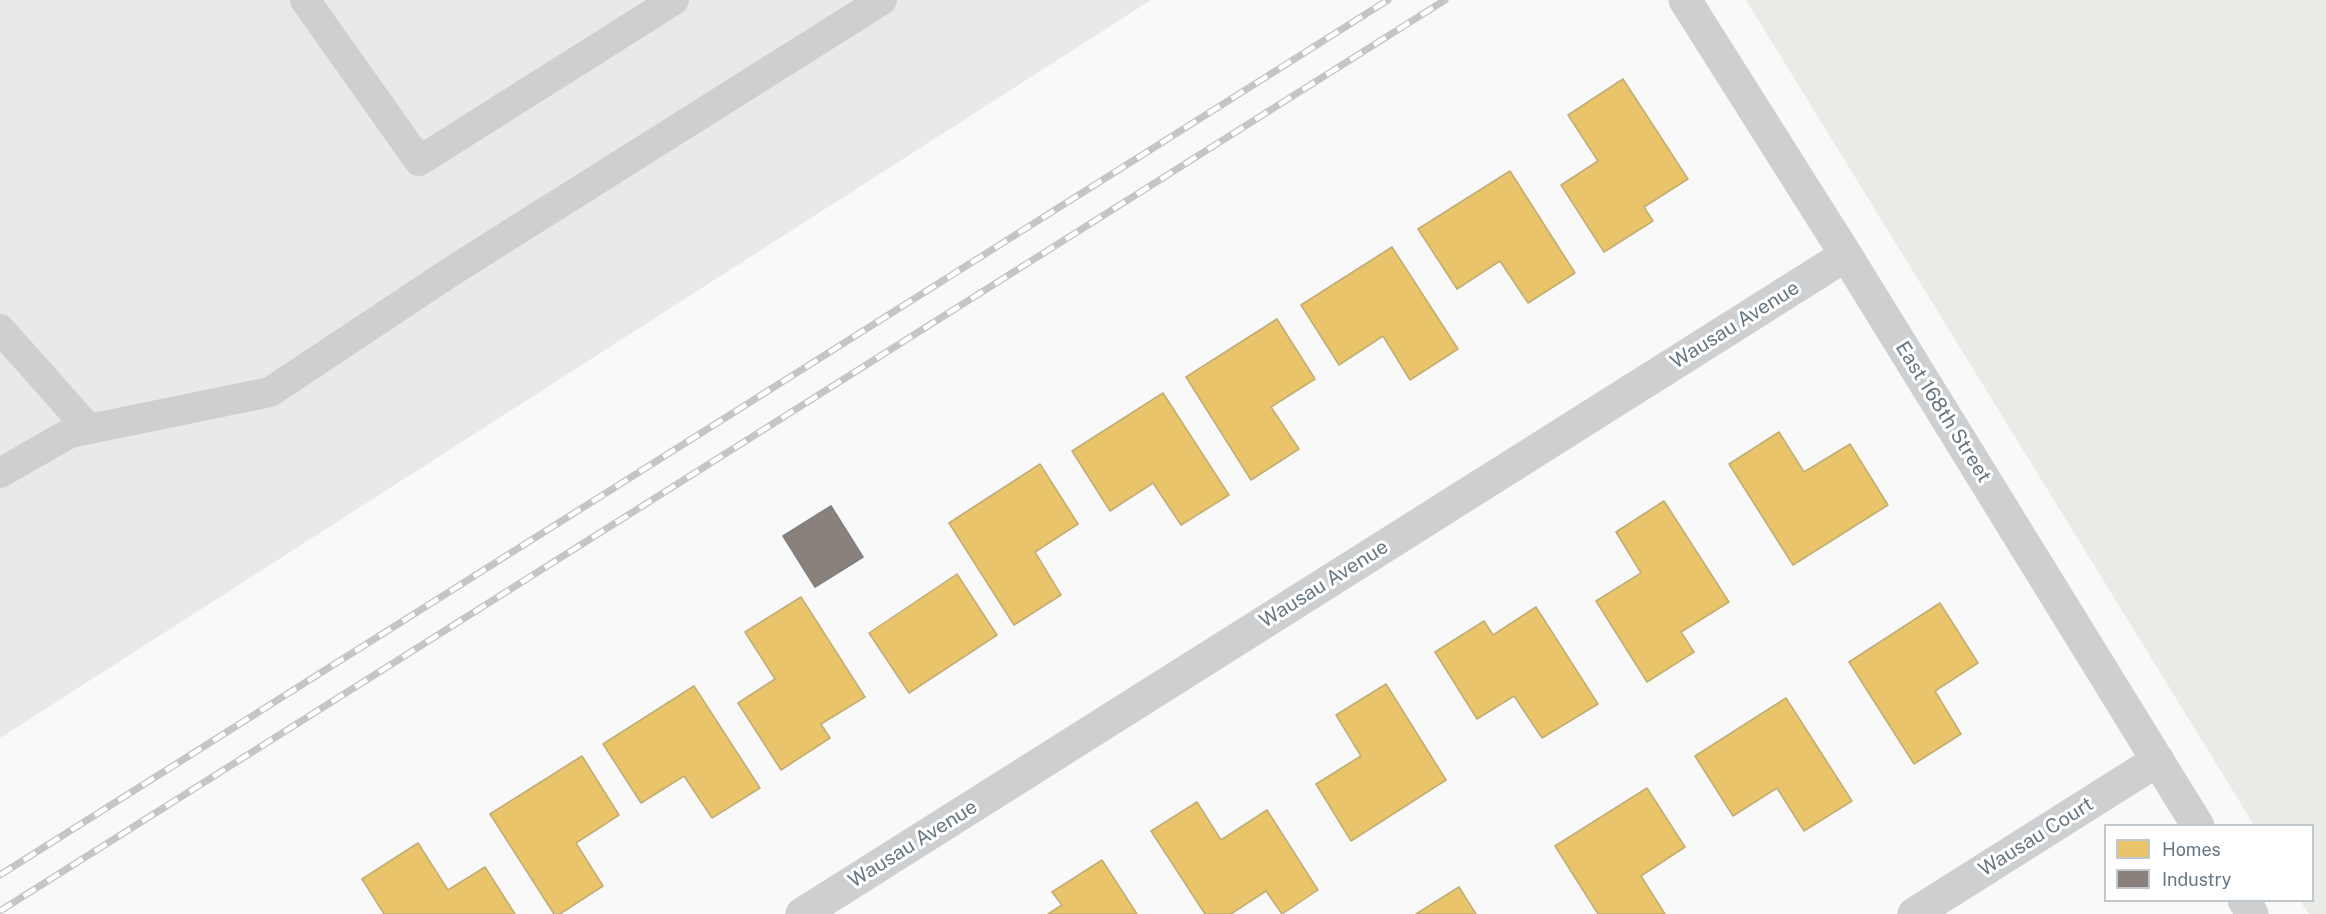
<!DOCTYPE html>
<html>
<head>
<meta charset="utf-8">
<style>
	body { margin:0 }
	#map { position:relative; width:2326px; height:914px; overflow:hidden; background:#f9f9f9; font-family:"Public Sans",sans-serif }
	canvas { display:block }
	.legend { position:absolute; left:2104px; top:824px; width:210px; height:78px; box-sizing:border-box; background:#fff; border:2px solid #c1c8cd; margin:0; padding:8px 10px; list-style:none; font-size:18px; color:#657683 }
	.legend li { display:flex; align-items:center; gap:12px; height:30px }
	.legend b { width:30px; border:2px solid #c1c8cd }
</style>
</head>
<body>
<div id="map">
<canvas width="2326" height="914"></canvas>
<ul class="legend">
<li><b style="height:16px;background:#e9c46a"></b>Homes</li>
<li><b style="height:16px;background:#8a817c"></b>Industry</li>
</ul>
</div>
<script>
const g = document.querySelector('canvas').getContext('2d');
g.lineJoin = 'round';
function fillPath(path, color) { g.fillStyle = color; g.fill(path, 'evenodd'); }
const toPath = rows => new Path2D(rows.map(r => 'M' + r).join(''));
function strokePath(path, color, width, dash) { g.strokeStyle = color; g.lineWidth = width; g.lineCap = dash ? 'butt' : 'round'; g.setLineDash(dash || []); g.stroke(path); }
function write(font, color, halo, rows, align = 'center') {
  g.font = font + ' "Public Sans",sans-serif'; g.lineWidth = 6; g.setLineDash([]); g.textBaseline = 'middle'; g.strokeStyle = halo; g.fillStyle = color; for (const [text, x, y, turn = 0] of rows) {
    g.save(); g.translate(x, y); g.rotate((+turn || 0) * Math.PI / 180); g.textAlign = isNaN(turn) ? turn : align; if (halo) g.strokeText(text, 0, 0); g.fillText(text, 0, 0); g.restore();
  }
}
fillPath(toPath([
	[0,0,1151,0,0,738]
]), '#e8e9e9');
fillPath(toPath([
	[1746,0,2326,0,2326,914,2309,914,2300,901,2312,900,2312,826,2254,825]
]), '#e8ebe6');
const homes = toPath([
	[1623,79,1688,179,1644,207,1653,221,1604,252,1561,185,1598,161,1568,115,1623,79],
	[1510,171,1575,273,1528,303,1500,261,1457,289,1418,229,1510,171],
	[1392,247,1458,349,1410,380,1383,336,1339,365,1301,305,1392,247],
	[1277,319,1315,379,1271,407,1299,449,1251,480,1186,377,1277,319],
	[1163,393,1229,495,1181,525,1153,483,1110,511,1072,451,1163,393],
	[1779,432,1804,472,1850,444,1888,505,1793,565,1729,464,1779,432],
	[1040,464,1078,524,1035,552,1061,595,1014,625,949,523,1040,464],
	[1664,501,1729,602,1681,632,1694,652,1647,682,1596,601,1641,573,1616,532,1664,501],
	[957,574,997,635,909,693,869,633,957,574],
	[801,597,865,697,821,724,830,738,781,770,738,703,775,679,745,632,801,597],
	[1940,603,1978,663,1935,691,1961,734,1914,764,1849,662,1940,603],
	[1536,607,1598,704,1542,738,1514,696,1477,719,1435,652,1484,621,1493,635,1536,607],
	[1386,684,1446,780,1351,841,1316,784,1361,756,1336,715,1386,684],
	[694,686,760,788,712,818,684,776,641,803,603,744,694,686],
	[1786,698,1852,801,1804,831,1777,788,1733,816,1695,756,1786,698],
	[582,756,619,815,576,843,603,886,560,914,554,914,490,814,582,756],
	[1647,788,1685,847,1641,876,1665,914,1598,914,1555,846,1647,788],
	[1197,802,1221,840,1267,810,1318,890,1282,914,1266,891,1231,914,1205,914,1151,831,1197,802],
	[418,843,448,890,485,867,515,914,384,914,362,879,418,843],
	[1102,860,1137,914,1048,914,1062,905,1052,892,1102,860],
	[1459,887,1476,914,1416,914,1459,887]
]);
fillPath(homes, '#e9c46a');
strokePath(homes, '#c1ad72', 1.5);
const industry = toPath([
	[831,506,863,557,815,587,783,536,831,506]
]);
fillPath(industry, '#8a817c');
strokePath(industry, '#7f7e7e', 1.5);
strokePath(toPath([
	[305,0,419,161,674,0],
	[0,329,89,429],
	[0,473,70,433,270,392,452,271,882,0]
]), '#cecfd0', 30);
strokePath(toPath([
	[1685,0,1846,255,2198,826],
	[2244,900,2252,914],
	[802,914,1846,255],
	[1914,914,2158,760]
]), '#cecfd0', 33);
const rail = toPath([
	[0,875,1388,0],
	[0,911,1445,0]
]);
strokePath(rail, '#c3c5c6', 7);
strokePath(rail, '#fff', 4.5, [14]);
write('20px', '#657683', '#fff', [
	["Wausau Avenue",1735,325,-32],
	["East 168th Street",1943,412,58],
	["Wausau Avenue",1324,584,-32],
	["Wausau Court",2036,837,-32],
	["Wausau Avenue",913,844,-32]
]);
</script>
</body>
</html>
